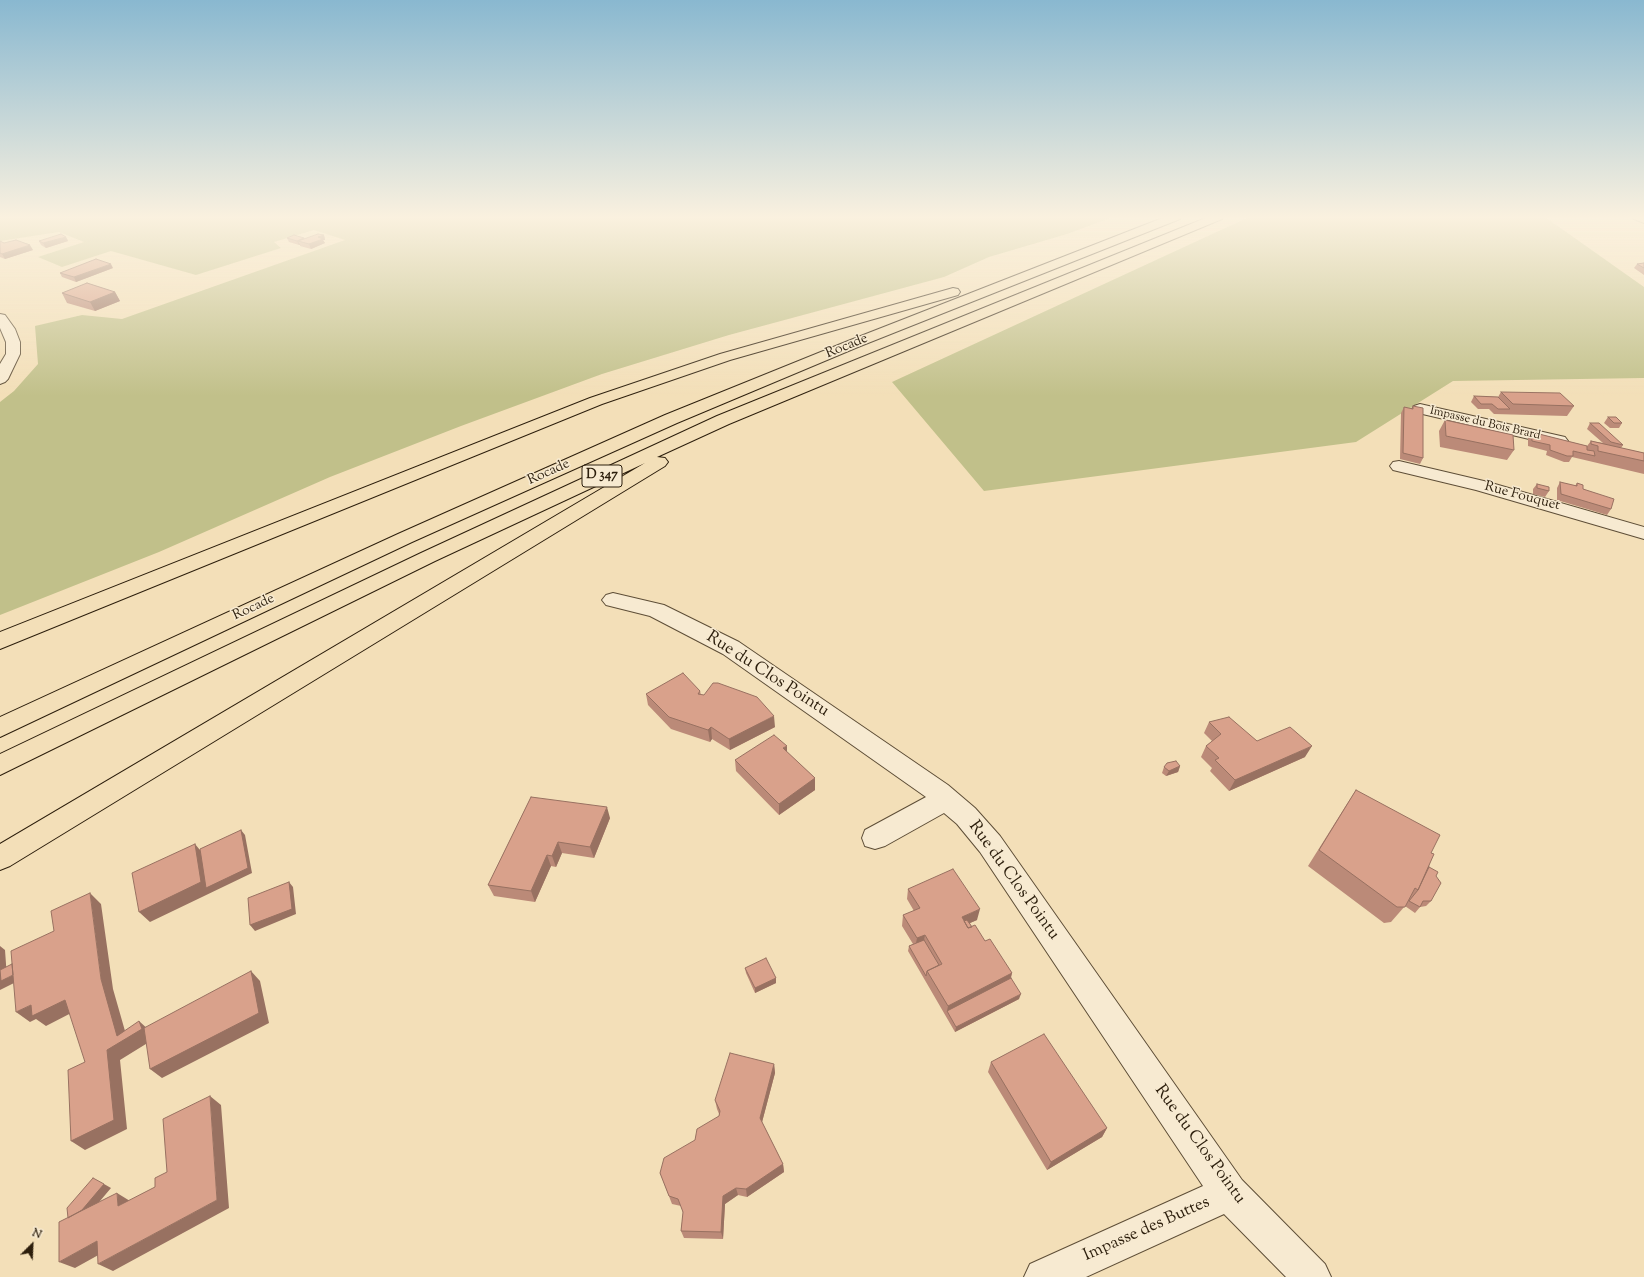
<!DOCTYPE html>
<html>
<head>
<meta charset="utf-8">
<style>
	body { margin:0 }
	#map { position:relative; width:1644px; height:1277px; overflow:hidden; background:#f3dfb8; font-family:"Sorts Mill Goudy",serif }
	canvas { display:block }
	.north { position:absolute; left:12px; top:1225px; width:40px; height:40px; -webkit-text-stroke:3px #f7ead1; paint-order:stroke; rotate:24deg; font-size:11px; font-weight:700; line-height:16px; text-align:center; color:#2c1e0c }
	.north::after { content:''; display:block; margin:auto; width:14px; height:18px; background:#2c1e0c; clip-path:polygon(50% 0,100% 100%,50% 72%,0 100%) }
</style>
</head>
<body>
<div id="map">
<canvas width="1644" height="1277"></canvas>
<div class="north">N</div>
</div>
<script>
const g = document.querySelector('canvas').getContext('2d');
g.lineJoin = 'round';
function fillPath(path, color) { g.fillStyle = color; g.fill(path, 'evenodd'); }
const toPath = rows => new Path2D(rows.map(r => 'M' + r).join(''));
function strokePath(path, color, width, dash) { g.strokeStyle = color; g.lineWidth = width; g.lineCap = dash ? 'butt' : 'round'; g.setLineDash(dash || []); g.stroke(path); }
function write(font, color, halo, rows, align = 'center') {
  g.font = font + ' "Sorts Mill Goudy",serif'; g.lineWidth = 3; g.setLineDash([]); g.textBaseline = 'middle'; g.strokeStyle = halo; g.fillStyle = color; for (const [text, x, y, turn = 0] of rows) {
    g.save(); g.translate(x, y); g.rotate((+turn || 0) * Math.PI / 180); g.textAlign = isNaN(turn) ? turn : align; if (halo) g.strokeText(text, 0, 0); g.fillText(text, 0, 0); g.restore();
  }
}
fillPath(toPath([
	[0,217,1113,217,1067,234,989,257,944,277,729,335,602,374,461,426,330,477,159,552,0,615,0,402,14,391,38,364,35,326,82,315,122,319,345,240,314,230,274,242,281,248,196,275,111,251,62,267,38,257,84,242,59,232,0,241],
	[1249,217,1545,217,1644,287,1644,378,1453,381,1356,442,984,491,892,382]
]), '#c1c08a');
const minor = toPath([
	[1632,217,1644,217,1644,223,1634,219,1632,217],
	[0,314,5,315,15,329,20,342,20,354,8,379,5,382,0,384,0,364,6,354,6,342,0,328,0,314],
	[1420,404,1565,437,1568,441,1565,445,1559,446,1414,412,1412,409,1414,406,1420,404],
	[1399,461,1488,482,1644,527,1644,539,1476,490,1393,470,1390,466,1393,462,1399,461],
	[613,593,664,605,739,642,948,785,975,808,1000,836,1242,1180,1325,1264,1331,1277,1286,1277,1224,1214,1086,1277,1024,1277,1030,1264,1203,1186,980,852,957,824,944,813,885,846,875,849,865,846,862,838,865,830,926,797,723,654,650,616,606,605,602,600,606,595,613,593]
]);
const highway = toPath([
	[1165,217,1182,217,1180,219,858,347,677,423,412,542,0,737,0,717,398,534,665,415,848,341,1165,217],
	[1208,217,1224,217,1222,219,729,424,657,457,665,458,668,462,665,466,10,866,0,870,0,844,645,463,435,561,0,775,0,754,421,553,717,416,1208,217],
	[953,288,958,289,960,292,958,295,730,360,602,404,0,649,0,632,590,398,720,354,953,288]
]);
strokePath(minor, '#5e4e37', 2);
strokePath(highway, '#2c1e0c', 2);
fillPath(minor, '#f7ead1');
fillPath(highway, '#f3dfb8');
fillPath(toPath([
	[324,235,325,240,323,240,325,243,311,249,300,246,300,245,299,245,289,242,287,238,304,239],
	[66,237,68,241,46,248,41,245,39,241],
	[0,241,4,243,33,250,5,259,0,257],
	[1644,263,1644,275,1634,268,1637,264],
	[113,268,76,282,62,277,60,273],
	[115,292,120,301,95,311,67,303,62,293],
	[1501,392,1574,406,1567,416,1494,414,1489,409,1478,409,1471,402,1474,396,1498,397],
	[1413,406,1423,458,1420,464,1400,459,1401,413,1404,407,1412,409],
	[1608,417,1622,423,1619,428,1610,428,1604,423],
	[1445,420,1514,450,1507,460,1440,447,1439,431],
	[1590,423,1623,445,1621,448,1644,453,1644,474,1572,457,1569,462,1564,462,1546,455,1547,451,1528,446,1528,438,1531,432,1587,446,1591,441,1603,443,1587,429],
	[1560,482,1575,486,1577,483,1583,489,1611,509,1607,515,1557,500,1557,488],
	[1537,484,1549,491,1545,497,1533,494,1533,489],
	[700,691,701,695,775,727,730,750,712,739,710,742,671,729,648,705,646,694],
	[1209,722,1257,741,1305,757,1229,791,1210,771,1212,768,1201,757,1206,746,1212,741,1204,733],
	[787,752,815,778,815,790,779,815,736,771,735,760],
	[1180,766,1178,772,1166,776,1162,773,1164,767],
	[1356,790,1431,853,1429,867,1436,876,1431,901,1426,906,1420,907,1415,913,1405,906,1391,922,1384,923,1308,866,1345,807],
	[531,797,610,818,594,858,562,853,556,867,551,866,535,902,494,896,488,885],
	[908,889,977,920,970,923,972,927,985,941,1012,973,1011,978,1019,999,955,1032,908,951,909,946,913,944,902,926,903,915,914,911,907,899],
	[745,968,776,978,776,983,755,993,746,973],
	[991,1062,1107,1128,1102,1137,1047,1170,988,1072],
	[774,1064,775,1073,762,1122,783,1164,784,1172,747,1197,738,1195,725,1204,723,1239,684,1238,681,1231,683,1213,681,1206,672,1204,660,1173,695,1140,719,1116,719,1114,717,1109,715,1100]
]), '#bb8a78');
fillPath(toPath([
	[324,235,325,240,323,240,325,243,311,249,309,244,318,237],
	[66,237,68,241,46,248,43,243],
	[304,238,305,243,298,241,300,245,299,245,297,241],
	[30,245,33,250,5,259,2,254],
	[111,264,113,268,76,282,74,277],
	[115,292,120,301,95,311,90,302],
	[774,716,775,727,730,750,729,739],
	[711,727,712,739,710,742,708,730],
	[787,746,787,758,783,748],
	[1312,746,1305,757,1229,791,1235,780],
	[1180,766,1178,772,1166,776,1169,771],
	[815,778,815,790,779,815,779,804],
	[607,807,610,818,594,858,590,847],
	[241,830,245,835,252,873,150,922,139,912,195,844,204,855],
	[558,842,562,853,556,867,552,856],
	[547,855,551,866,535,902,531,891],
	[289,882,293,887,296,914,255,931,250,925],
	[90,893,101,904,113,989,127,1038,139,1021,150,1031,154,1039,120,1060,127,1129,85,1150,71,1141,107,1050,101,979],
	[980,909,977,920,963,926,962,917],
	[925,935,923,945,915,948,917,938],
	[0,946,5,950,7,978,19,972,26,977,0,990],
	[251,971,260,981,269,1023,162,1078,150,1069],
	[1012,973,1009,983,947,1011,948,1006],
	[776,978,776,983,755,993,755,988],
	[1021,994,1019,999,955,1032,956,1027],
	[65,1000,77,1010,46,1026,36,1019,30,1022,16,1012,31,1005],
	[774,1064,775,1073,761,1126,760,1118],
	[210,1096,221,1105,229,1208,113,1271,98,1264,217,1200],
	[1107,1128,1102,1137,1047,1170,1051,1162],
	[783,1164,784,1172,747,1197,746,1189],
	[104,1184,111,1188,89,1214,68,1218],
	[736,1188,738,1195,725,1204,723,1239,721,1232,723,1196],
	[117,1193,130,1201,118,1206],
	[97,1241,111,1248,75,1268,59,1262]
]), '#987161');
const building = toPath([
	[61,234,66,237,43,243,39,241,61,234],
	[318,234,324,235,318,237,323,239,309,244,298,241,318,234],
	[294,235,304,238,297,241,287,238,294,235],
	[16,240,30,245,2,254,0,253,0,241,4,243,16,240],
	[96,259,111,264,74,277,60,273,96,259],
	[1644,263,1644,268,1637,264,1644,263],
	[87,283,115,292,90,302,62,293,87,283],
	[1501,392,1560,393,1574,406,1513,404,1501,392],
	[1474,396,1498,397,1510,409,1498,409,1492,404,1481,404,1474,396],
	[1413,406,1423,408,1423,458,1403,453,1404,407,1413,409,1413,406],
	[1608,417,1616,417,1622,423,1614,423,1608,417],
	[1445,420,1513,435,1514,450,1446,436,1445,420],
	[1590,423,1599,423,1623,445,1611,442,1590,423],
	[1531,432,1587,446,1587,450,1594,451,1595,456,1573,451,1573,456,1567,456,1550,450,1550,445,1532,441,1531,432],
	[1591,441,1644,453,1644,461,1598,451,1598,446,1591,444,1591,441],
	[1560,482,1577,486,1577,483,1583,485,1583,489,1614,499,1611,509,1561,494,1560,482],
	[1537,484,1549,487,1549,491,1537,488,1537,484],
	[683,673,700,691,698,694,704,695,713,683,718,683,757,697,774,716,729,739,711,727,708,730,669,717,646,694,683,673],
	[1229,717,1257,741,1290,727,1312,746,1235,780,1215,760,1219,758,1206,746,1221,734,1209,722,1229,717],
	[774,735,787,746,783,748,815,778,779,804,735,760,774,735],
	[1176,761,1180,766,1169,771,1164,767,1167,763,1176,761],
	[1356,790,1440,835,1431,853,1434,854,1418,890,1415,888,1405,907,1397,907,1319,850,1356,790],
	[531,797,607,807,590,847,558,842,552,856,547,855,531,891,488,885,531,797],
	[241,830,248,868,206,888,200,849,241,830],
	[195,844,201,882,139,912,132,873,195,844],
	[1429,867,1438,872,1436,876,1441,883,1431,901,1423,901,1420,907,1409,901,1418,890,1429,867],
	[953,869,980,909,962,917,968,928,975,925,985,941,990,939,1012,973,948,1006,927,971,942,964,925,935,917,938,903,915,920,908,908,889,953,869],
	[289,882,292,909,250,925,248,898,289,882],
	[90,893,101,979,117,1036,139,1021,142,1029,107,1050,114,1120,71,1141,68,1070,85,1062,65,1000,32,1016,31,1005,16,1012,11,951,54,931,51,911,90,893],
	[967,920,972,927,968,928,964,921,967,920],
	[924,940,939,965,927,971,926,976,909,946,924,940],
	[766,958,776,978,755,988,745,968,766,958],
	[12,964,13,975,1,981,0,970,12,964],
	[251,971,259,1013,150,1069,144,1028,251,971],
	[1011,978,1021,994,956,1027,947,1011,1011,978],
	[1044,1034,1107,1128,1051,1162,991,1062,1044,1034],
	[730,1053,774,1064,760,1118,783,1164,746,1189,736,1188,723,1196,721,1232,681,1231,683,1212,678,1199,669,1196,660,1173,664,1158,695,1140,697,1129,719,1116,720,1111,715,1100,730,1053],
	[210,1096,217,1200,98,1264,97,1241,59,1262,59,1222,117,1193,118,1206,155,1187,155,1178,167,1172,163,1119,210,1096],
	[93,1178,104,1184,82,1210,68,1218,67,1208,93,1178]
]);
fillPath(building, '#d9a18b');
strokePath(building, '#987161', 1);
const sky = g.createLinearGradient(0, 0, 0, 396);
sky.addColorStop(0, '#89b8d0');
sky.addColorStop(0.55, '#faf1df');
sky.addColorStop(1, '#faf1df00');
g.fillStyle = sky;
g.fillRect(0, 0, 1644, 396);
write('12px', '#2c1e0c', '#f7ead1', [
	["Impasse du Bois Brard",1485,424,13]
]);
for (const [x, y, w] of [
	[602,476,40]
]) { const box = new Path2D(); box.roundRect(x - w / 2, y - 11, w, 22, 3); g.fillStyle = '#f7ead1'; g.fill(box); strokePath(box, '#2c1e0c', 1); }
write('bold 13px', '#2c1e0c', null, [
	["D 347",602,476]
]);
write('14px', '#2c1e0c', '#f7ead1', [
	["Rocade",847,347,-22],
	["Rocade",549,473,-24],
	["Rue Fouquet",1522,497,15],
	["Rocade",254,608,-25]
]);
write('17px', '#2c1e0c', '#f7ead1', [
	["Rue du Clos Pointu",767,675,33],
	["Rue du Clos Pointu",1013,881,54],
	["Rue du Clos Pointu",1199,1145,54],
	["Impasse des Buttes",1147,1230,-24]
]);
</script>
</body>
</html>
